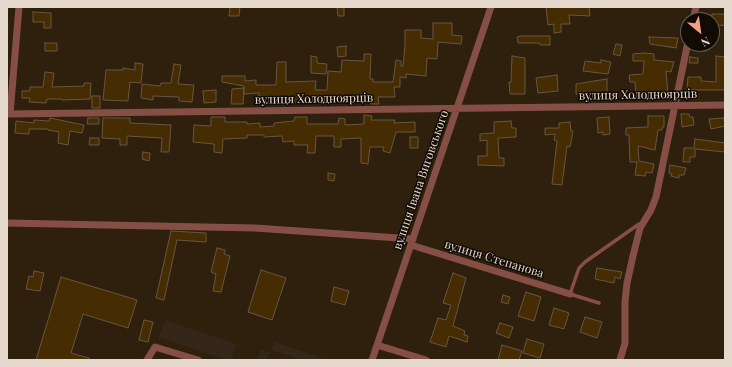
<!DOCTYPE html>
<html>
<head>
<meta charset="utf-8">
<style>
	body { margin:0 }
	#map { position:relative; width:732px; height:367px; overflow:hidden; background:#2f1f0d; font-family:"Playfair Display",serif }
	canvas { display:block }
	.frame { position:absolute; inset:0; border:8px solid #e5d9ce; pointer-events:none }
	.north { position:absolute; left:680px; top:12px; width:40px; height:40px; box-sizing:border-box; background:#120a04; border:1px solid #665d55; border-radius:50%; rotate:151deg; font-size:11px; font-weight:700; line-height:16px; text-align:center; color:#e5d9ce }
	.north::after { content:''; display:block; margin:auto; width:14px; height:18px; background:#f49e86; clip-path:polygon(50% 0,100% 100%,50% 72%,0 100%) }
</style>
</head>
<body>
<div id="map">
<canvas width="732" height="367"></canvas>
<div class="frame"></div>
<div class="north">N</div>
</div>
<script>
const g = document.querySelector('canvas').getContext('2d');
g.lineJoin = 'round';
function fillPath(path, color) { g.fillStyle = color; g.fill(path, 'evenodd'); }
const toPath = rows => new Path2D(rows.map(r => 'M' + r).join(''));
function strokePath(path, color, width, dash) { g.strokeStyle = color; g.lineWidth = width; g.lineCap = dash ? 'butt' : 'round'; g.setLineDash(dash || []); g.stroke(path); }
function write(font, color, halo, rows, align = 'center') {
  g.font = font + ' "Playfair Display",serif'; g.lineWidth = 3; g.setLineDash([]); g.textBaseline = 'middle'; g.strokeStyle = halo; g.fillStyle = color; for (const [text, x, y, turn = 0] of rows) {
    g.save(); g.translate(x, y); g.rotate((+turn || 0) * Math.PI / 180); g.textAlign = isNaN(turn) ? turn : align; if (halo) g.strokeText(text, 0, 0); g.fillText(text, 0, 0); g.restore();
  }
}
fillPath(toPath([
	[165,320,236,344,231,360,227,360,159,337],
	[274,342,328,360,302,360,272,350],
	[261,350,270,352,267,360,258,360]
]), '#34271a');
const building = toPath([
	[230,7,240,7,239,16,229,16,230,7],
	[337,7,344,7,344,16,338,16,337,7],
	[546,7,589,7,590,16,569,15,570,24,561,24,561,32,554,33,554,24,548,25,546,7],
	[33,12,51,13,51,28,44,28,44,22,33,22,33,12],
	[712,14,725,14,725,25,712,26,712,14],
	[433,23,452,23,452,35,462,36,461,44,438,42,437,59,427,58,426,76,406,74,406,78,400,77,400,87,394,87,395,97,378,97,379,104,371,104,371,102,353,101,354,98,337,97,337,103,307,101,307,103,295,103,294,99,259,98,259,93,244,94,244,86,222,82,222,76,245,76,245,81,256,80,256,85,276,85,277,62,286,62,286,82,316,81,315,90,327,90,328,71,341,72,342,60,364,61,364,54,371,54,370,79,373,79,373,82,393,82,396,60,401,61,401,66,403,66,405,45,405,30,421,30,421,38,433,39,433,23],
	[522,36,550,36,550,45,540,45,540,43,518,43,517,37,522,36],
	[649,37,678,38,676,48,650,44,649,37],
	[45,43,57,43,57,51,45,51,45,43],
	[616,44,622,45,620,56,613,54,616,44],
	[346,46,346,56,338,57,337,47,346,46],
	[645,53,654,54,654,60,674,62,671,72,666,71,668,94,645,94,646,98,636,98,635,82,630,82,629,75,643,74,644,61,633,61,633,54,645,53],
	[311,56,317,57,317,63,327,64,326,74,311,73,311,56],
	[512,56,525,58,525,94,510,94,509,82,511,82,512,56],
	[716,56,725,57,725,90,687,90,688,77,701,77,701,81,716,82,716,56],
	[690,57,698,58,698,63,689,63,690,57],
	[601,60,611,62,608,74,583,71,585,61,601,63,601,60],
	[135,63,143,64,141,83,130,82,128,101,103,100,106,70,123,70,123,68,135,70,135,63],
	[174,64,181,65,178,84,194,85,192,102,179,101,179,97,153,96,153,100,141,98,142,84,160,86,161,83,171,83,174,64],
	[45,72,54,73,52,87,84,86,84,83,91,83,90,99,62,100,62,99,47,99,46,103,29,102,30,98,22,98,22,91,30,91,30,87,43,87,45,72],
	[557,75,558,91,538,93,536,78,557,75],
	[607,79,607,94,576,94,576,84,607,79],
	[244,88,243,104,231,104,232,89,244,88],
	[216,90,216,102,204,103,203,91,216,90],
	[92,96,100,96,100,108,92,108,92,96],
	[681,114,689,114,690,117,693,117,694,125,682,127,681,114],
	[364,115,372,116,371,120,395,120,394,123,415,122,415,132,396,132,390,153,383,151,384,147,370,147,368,164,361,163,361,138,341,139,341,147,334,147,334,136,316,136,315,153,307,153,308,145,294,145,294,141,283,142,282,136,264,137,264,135,247,135,247,138,223,139,222,153,214,152,214,144,193,142,194,125,211,126,211,117,225,117,225,122,247,122,247,124,260,123,260,127,274,126,274,123,294,121,295,117,307,117,307,124,338,124,339,118,345,119,345,125,364,124,364,115],
	[648,116,664,116,664,127,662,127,662,130,658,130,655,150,638,146,639,161,654,164,652,173,646,172,645,176,635,175,637,162,630,162,629,135,626,135,626,128,648,127,648,116],
	[609,117,610,134,603,135,603,132,598,133,597,118,609,117],
	[50,118,84,125,82,133,70,131,68,145,58,143,59,132,48,130,48,129,29,129,29,134,15,133,16,121,34,123,34,120,49,121,50,118],
	[88,118,99,118,99,124,87,124,88,118],
	[103,118,130,118,130,123,171,125,169,152,161,152,162,138,127,136,127,145,120,145,120,139,102,138,103,118],
	[724,118,725,126,711,129,709,119,724,118],
	[511,121,512,128,516,128,516,137,498,138,499,158,504,158,504,166,478,165,478,156,487,156,487,140,480,141,480,134,494,133,494,122,511,121],
	[570,122,571,131,573,131,570,147,567,146,562,185,552,184,557,141,554,140,555,134,545,135,545,128,559,128,559,123,570,122],
	[410,137,418,137,418,148,410,148,410,137],
	[90,138,99,138,99,145,89,145,90,138],
	[695,139,725,143,725,152,695,149,695,157,690,157,690,162,683,162,684,148,694,148,695,139],
	[143,152,150,153,149,161,142,159,143,152],
	[670,165,686,168,684,175,679,175,679,178,671,176,672,174,669,173,670,165],
	[328,173,335,174,334,181,328,180,328,173],
	[171,231,206,233,206,242,177,240,164,300,156,298,171,231],
	[217,248,225,250,224,254,230,256,221,292,213,291,216,274,211,272,217,248],
	[597,268,622,272,620,279,615,277,614,283,595,279,597,268],
	[261,270,286,278,272,320,248,312,261,270],
	[34,271,44,273,40,291,26,289,29,276,33,277,34,271],
	[453,273,466,278,453,326,465,331,464,335,468,336,467,342,449,336,446,347,430,342,438,318,446,320,451,305,443,303,453,273],
	[61,277,137,300,128,328,83,314,71,353,89,358,88,360,36,360,61,277],
	[334,287,349,291,345,305,331,301,334,287],
	[526,292,541,297,534,321,518,316,526,292],
	[503,295,510,297,508,304,501,302,503,295],
	[554,308,569,313,564,329,549,325,554,308],
	[585,317,602,322,597,338,580,332,585,317],
	[144,320,153,322,148,342,139,340,144,320],
	[500,323,513,327,509,338,496,333,500,323],
	[527,339,544,344,540,358,523,353,527,339],
	[502,345,522,351,519,360,498,360,502,345]
]);
fillPath(building, '#462c03');
strokePath(building, '#675641', 1);
strokePath(toPath([
	[599,303,570,294,579,268,585,262,639,224]
]), '#864f46', 3.5);
strokePath(toPath([
	[19,7,10,114,725,105],
	[693,20,696,7],
	[7,223,255,228,413,239],
	[411,245,570,294],
	[377,345,426,360],
	[147,360,155,347,198,360],
	[372,360,491,7],
	[620,360,625,343,625,302,627,283,633,256,640,228,651,210,656,197,688,42]
]), '#864f46', 7);
write('12px', '#e5d9ce', '#120a04', [
	["вулиця Холодноярців",638,95,-1],
	["вулиця Холодноярців",314,99,-1],
	["вулиця Івана Виговського",421,180,-71],
	["вулиця Степанова",494,259,17]
]);
</script>
</body>
</html>
